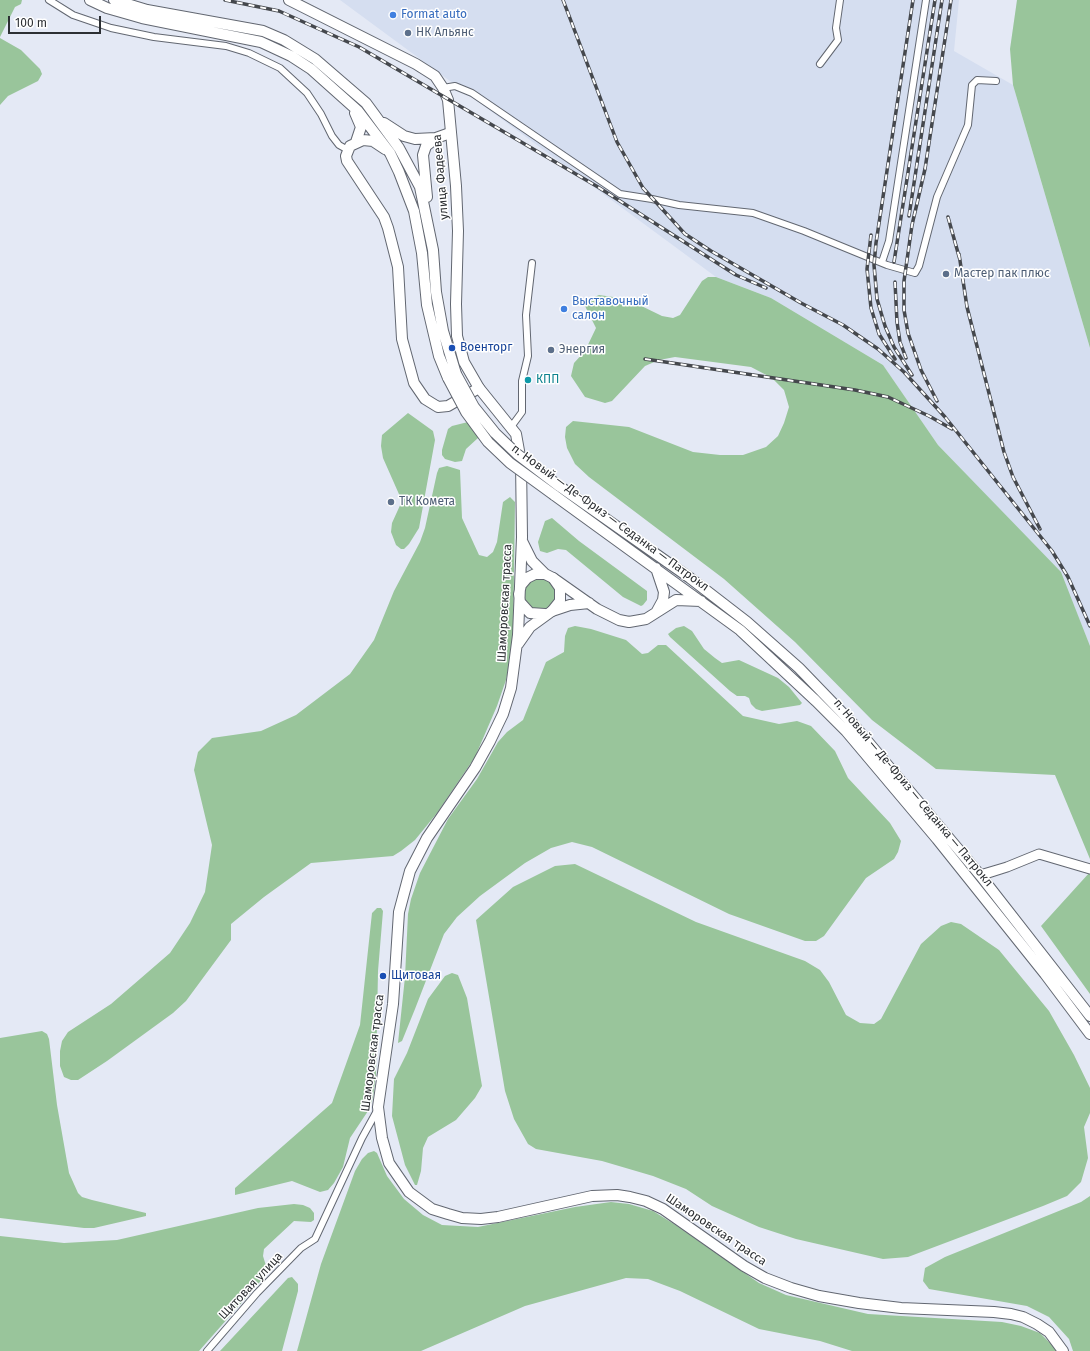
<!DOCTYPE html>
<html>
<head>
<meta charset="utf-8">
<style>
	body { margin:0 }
	#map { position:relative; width:1090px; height:1351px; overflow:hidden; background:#e4e9f5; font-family:"Fira Sans",sans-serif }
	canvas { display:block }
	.scale { position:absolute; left:8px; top:16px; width:93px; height:18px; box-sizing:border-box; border:2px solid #2c2f33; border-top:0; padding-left:5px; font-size:12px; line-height:14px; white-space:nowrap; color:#2c2f33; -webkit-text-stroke:3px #fff; paint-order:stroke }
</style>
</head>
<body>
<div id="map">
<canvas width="1090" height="1351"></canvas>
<div class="scale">100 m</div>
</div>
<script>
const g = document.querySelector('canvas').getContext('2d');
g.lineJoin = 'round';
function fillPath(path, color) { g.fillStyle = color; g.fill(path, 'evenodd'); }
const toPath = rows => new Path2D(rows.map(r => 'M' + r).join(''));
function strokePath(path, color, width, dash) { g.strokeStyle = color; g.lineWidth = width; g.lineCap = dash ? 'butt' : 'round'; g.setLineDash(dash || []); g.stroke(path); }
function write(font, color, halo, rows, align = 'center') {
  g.font = font + ' "Fira Sans",sans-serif'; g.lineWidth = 3; g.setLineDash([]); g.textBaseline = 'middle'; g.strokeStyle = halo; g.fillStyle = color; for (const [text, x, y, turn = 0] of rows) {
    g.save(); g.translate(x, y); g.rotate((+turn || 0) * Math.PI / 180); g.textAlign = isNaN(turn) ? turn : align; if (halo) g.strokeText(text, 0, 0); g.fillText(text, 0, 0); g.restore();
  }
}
fillPath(toPath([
	[340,0,959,0,954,51,1013,85,1090,348,1090,646,1060,572,938,445,883,365,771,298,716,277]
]), '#d5def0');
fillPath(toPath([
	[0,0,22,0,21,4,15,7,0,37],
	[1017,0,1090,0,1090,348,1013,85,1010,49],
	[0,38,21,50,40,69,42,74,38,81,8,96,0,105],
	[708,277,716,277,771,298,883,365,938,445,1061,572,1090,646,1090,859,1055,775,936,769,872,720,795,642,724,579,589,477,575,464,567,448,565,437,566,427,573,421,629,427,693,452,720,455,743,455,766,447,778,436,784,423,789,407,784,390,772,378,751,367,675,357,659,360,645,366,612,401,605,403,585,397,571,376,574,363,585,351,596,328,585,306,590,299,599,295,627,299,662,316,673,318,680,315,702,281],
	[408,413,433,431,435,440,419,528,409,544,404,549,401,549,396,545,391,532,392,523,402,501,383,458,381,446,382,435],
	[468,422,479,435,478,438,466,449,462,461,455,462,445,459,442,455,442,450,448,429,452,426],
	[447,466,460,470,462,518,479,555,487,557,493,552,497,542,503,502,510,497,515,502,513,645,506,680,497,706,475,757,437,813,415,840,401,851,393,856,311,863,264,897,231,924,231,940,186,1001,173,1013,107,1061,78,1080,71,1080,64,1077,60,1066,60,1051,62,1041,68,1032,111,1004,170,953,190,923,205,892,212,845,194,770,198,752,212,738,261,731,296,715,350,674,374,640,394,591,420,542,425,528,437,473,439,468],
	[552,518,579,541,647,591,647,600,643,605,641,606,623,597,566,550,558,549,547,553,540,551,538,542,545,521],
	'524 594a16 16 0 1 1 32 0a16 16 0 1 1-32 0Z',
	[575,626,591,629,626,640,642,654,648,653,658,645,666,645,743,716,779,724,797,721,811,726,835,751,848,778,890,823,901,841,898,852,894,859,866,878,824,936,816,941,805,941,729,914,592,847,572,842,551,848,525,863,480,896,457,917,444,934,415,1009,402,1041,398,1043,405,977,408,914,411,899,420,873,448,819,477,779,498,742,507,732,523,720,546,662,564,652,565,636,568,628],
	[684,626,692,631,704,649,715,658,722,663,739,660,778,678,789,687,802,703,800,705,762,711,756,709,751,704,749,698,745,696,737,696,730,691,670,637,668,634,676,628],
	[575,864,696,922,805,961,820,970,829,982,846,1015,860,1023,874,1024,881,1019,921,944,941,926,951,922,961,924,999,950,1049,1011,1074,1055,1090,1088,1090,1113,1084,1127,1088,1158,1081,1182,1067,1196,1043,1206,908,1257,883,1259,796,1239,759,1227,712,1206,686,1189,653,1176,602,1161,536,1149,528,1144,514,1119,505,1091,476,920,513,887,555,866],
	[1090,872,1090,994,1041,926],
	[377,908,381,908,383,911,378,971,376,1074,373,1097,370,1108,350,1138,343,1167,334,1183,328,1190,320,1192,292,1181,235,1195,235,1188,332,1103,360,1025,372,913],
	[452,973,458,975,467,998,482,1086,475,1098,456,1120,428,1137,423,1148,421,1171,417,1185,415,1185,405,1165,392,1116,394,1079,407,1053,428,999,445,976],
	[42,1031,47,1034,49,1039,57,1105,69,1173,78,1193,82,1197,92,1200,146,1213,146,1216,94,1228,84,1228,0,1218,0,1038],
	[374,1151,377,1153,387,1176,404,1199,423,1215,442,1225,478,1227,575,1207,611,1202,629,1204,653,1211,674,1224,759,1283,786,1295,868,1314,1002,1322,1021,1326,1040,1333,1058,1351,852,1351,820,1341,759,1329,680,1291,648,1279,626,1278,525,1306,421,1351,297,1351,321,1264,355,1171,362,1159,368,1153],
	[1090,1196,1090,1351,1073,1351,1069,1339,1049,1317,1027,1306,929,1289,923,1281,925,1268,945,1257,1081,1202],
	[294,1204,303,1205,310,1208,314,1213,314,1220,311,1222,294,1221,264,1249,263,1256,267,1269,266,1275,199,1351,0,1351,0,1236,64,1243,117,1240,258,1208],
	[292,1277,298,1284,298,1291,282,1351,220,1351,288,1278]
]), '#99c59b');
const minor = toPath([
	[49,0,73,15,111,28,154,37,226,46,249,53,280,68,307,93,321,114,332,136,339,145,348,150],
	[820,64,838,40,836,28,840,0],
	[443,88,455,86,472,93,620,194,652,199,679,205,753,213,804,231,887,265,915,273,919,266,937,197,968,125,972,85,977,80,996,81],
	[882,262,889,241,926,0],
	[511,427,522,412,522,381,528,356,526,315,532,263],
	[207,1351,257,1293,301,1248,315,1239,362,1138,378,1109]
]);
const secondary = toPath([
	[1007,867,980,875,985,874,1007,867,1039,854,1090,869]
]);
const primary = toPath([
	[289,0,416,64,435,76,443,88,448,100,456,186,458,231,456,304,457,336,464,362,479,388,516,434,521,462,522,537,518,635,511,688,503,714,490,741,475,768,427,838,410,871,399,912,393,1004,378,1107,382,1138,389,1163,409,1192,432,1209,448,1214,462,1218,481,1219,498,1217,592,1196,617,1195,630,1197,646,1201,663,1209,744,1266,765,1278,791,1288,819,1296,859,1303,901,1308,994,1312,1011,1314,1023,1317,1037,1324,1049,1332,1063,1351],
	[522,541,532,561,545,574],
	[518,644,530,627,552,611,560,601,560,588,553,578,545,574,535,574,527,578,521,585,519,594,520,602,530,613,545,614]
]);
const trunk = toPath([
	[90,0,107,8,142,18,261,42,291,56,311,69,358,111,390,153,399,172,414,211,422,253,427,305,439,356,448,378],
	[114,0,147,10,263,31,284,40,315,59,366,103,399,148,420,187,433,250,436,292,443,331,456,374],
	[355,113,361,127,356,142],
	[384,123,404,136,415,139,436,138,450,133],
	[385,149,373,141,363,140,350,146,346,156,347,161,384,217,388,228,398,267,402,339,414,383,425,399,438,407,448,406,479,388],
	[427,197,423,155,426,146,436,138],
	[559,486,690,578,747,622,799,668,853,724,980,875,1090,1016],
	[554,495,740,630,816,701,846,731,937,839,1045,974,1090,1034],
	[656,568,664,592,663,600,657,611],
	[553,578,597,609,619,620,629,622,646,619,676,600,701,601],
	[552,611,570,605,589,603]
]);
strokePath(minor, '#626771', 8);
strokePath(secondary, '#626771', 11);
strokePath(primary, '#626771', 12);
strokePath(trunk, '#626771', 12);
strokePath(minor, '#fff', 6);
strokePath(secondary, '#fff', 9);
strokePath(primary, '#fff', 10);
strokePath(trunk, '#fff', 10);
const rail = toPath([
	[225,0,279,11,359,47,598,187,736,275,766,288],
	[563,0,617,142,643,188,685,234,711,251,801,303,843,325,878,349,904,372,945,417,1052,551,1068,577,1090,626],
	[909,216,942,0],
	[948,217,960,260],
	[871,235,867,269,871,308,879,334,895,359],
	[959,254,967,307,1004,452,1013,477,1040,529],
	[894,262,935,0],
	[895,282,897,322,900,342,906,358],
	[645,359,855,390,888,397,929,416,952,429],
	[912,375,894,347,885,326,877,299,874,265,876,243,913,0],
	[937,401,921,370,908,333,904,310,904,281,912,225,925,169,951,0]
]);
strokePath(rail, '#45484d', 3.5);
strokePath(rail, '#fff', 2, [6]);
const trunkBridge = toPath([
	[456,374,474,407,495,433,517,454,559,486],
	[448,378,466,412,488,442,510,463,554,495]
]);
strokePath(trunkBridge, '#626771', 12, []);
strokePath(trunkBridge, '#fff', 10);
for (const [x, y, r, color] of [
	[393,15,4,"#3f7fe0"],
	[408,33,4,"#5c6f8a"],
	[946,274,4,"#5c6f8a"],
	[564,309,4,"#3f7fe0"],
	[452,348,4,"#1a4fb4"],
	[551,350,4,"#5c6f8a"],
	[528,380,4,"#0f9aa8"],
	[391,502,4,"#5c6f8a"],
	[383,976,4,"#1a4fb4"]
]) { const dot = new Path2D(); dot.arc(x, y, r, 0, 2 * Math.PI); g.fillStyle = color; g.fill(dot); strokePath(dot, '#fff', 1.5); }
write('12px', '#366cbe', '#fff', [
	["Format auto",401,15],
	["Выставочный",572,302],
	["салон",572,316]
], 'left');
write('12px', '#4e5e75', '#fff', [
	["НК Альянс",416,33],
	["Мастер пак плюс",954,274],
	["Энергия",559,350],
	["ТК Комета",399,502]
], 'left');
write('12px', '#2c2f33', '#fff', [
	["улица Фадеева",441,177,-95],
	["п. Новый — Де-Фриз — Седанка — Патрокл",610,518,36],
	["Шаморовская трасса",505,603,-87],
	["п. Новый — Де-Фриз — Седанка — Патрокл",913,793,50],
	["Шаморовская трасса",373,1053,-83],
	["Шаморовская трасса",716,1230,34],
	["Щитовая улица",251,1286,-47]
]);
write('12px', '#164399', '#fff', [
	["Военторг",460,348],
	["Щитовая",391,976]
], 'left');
write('12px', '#0d838f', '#fff', [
	["КПП",536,380]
], 'left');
</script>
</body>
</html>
